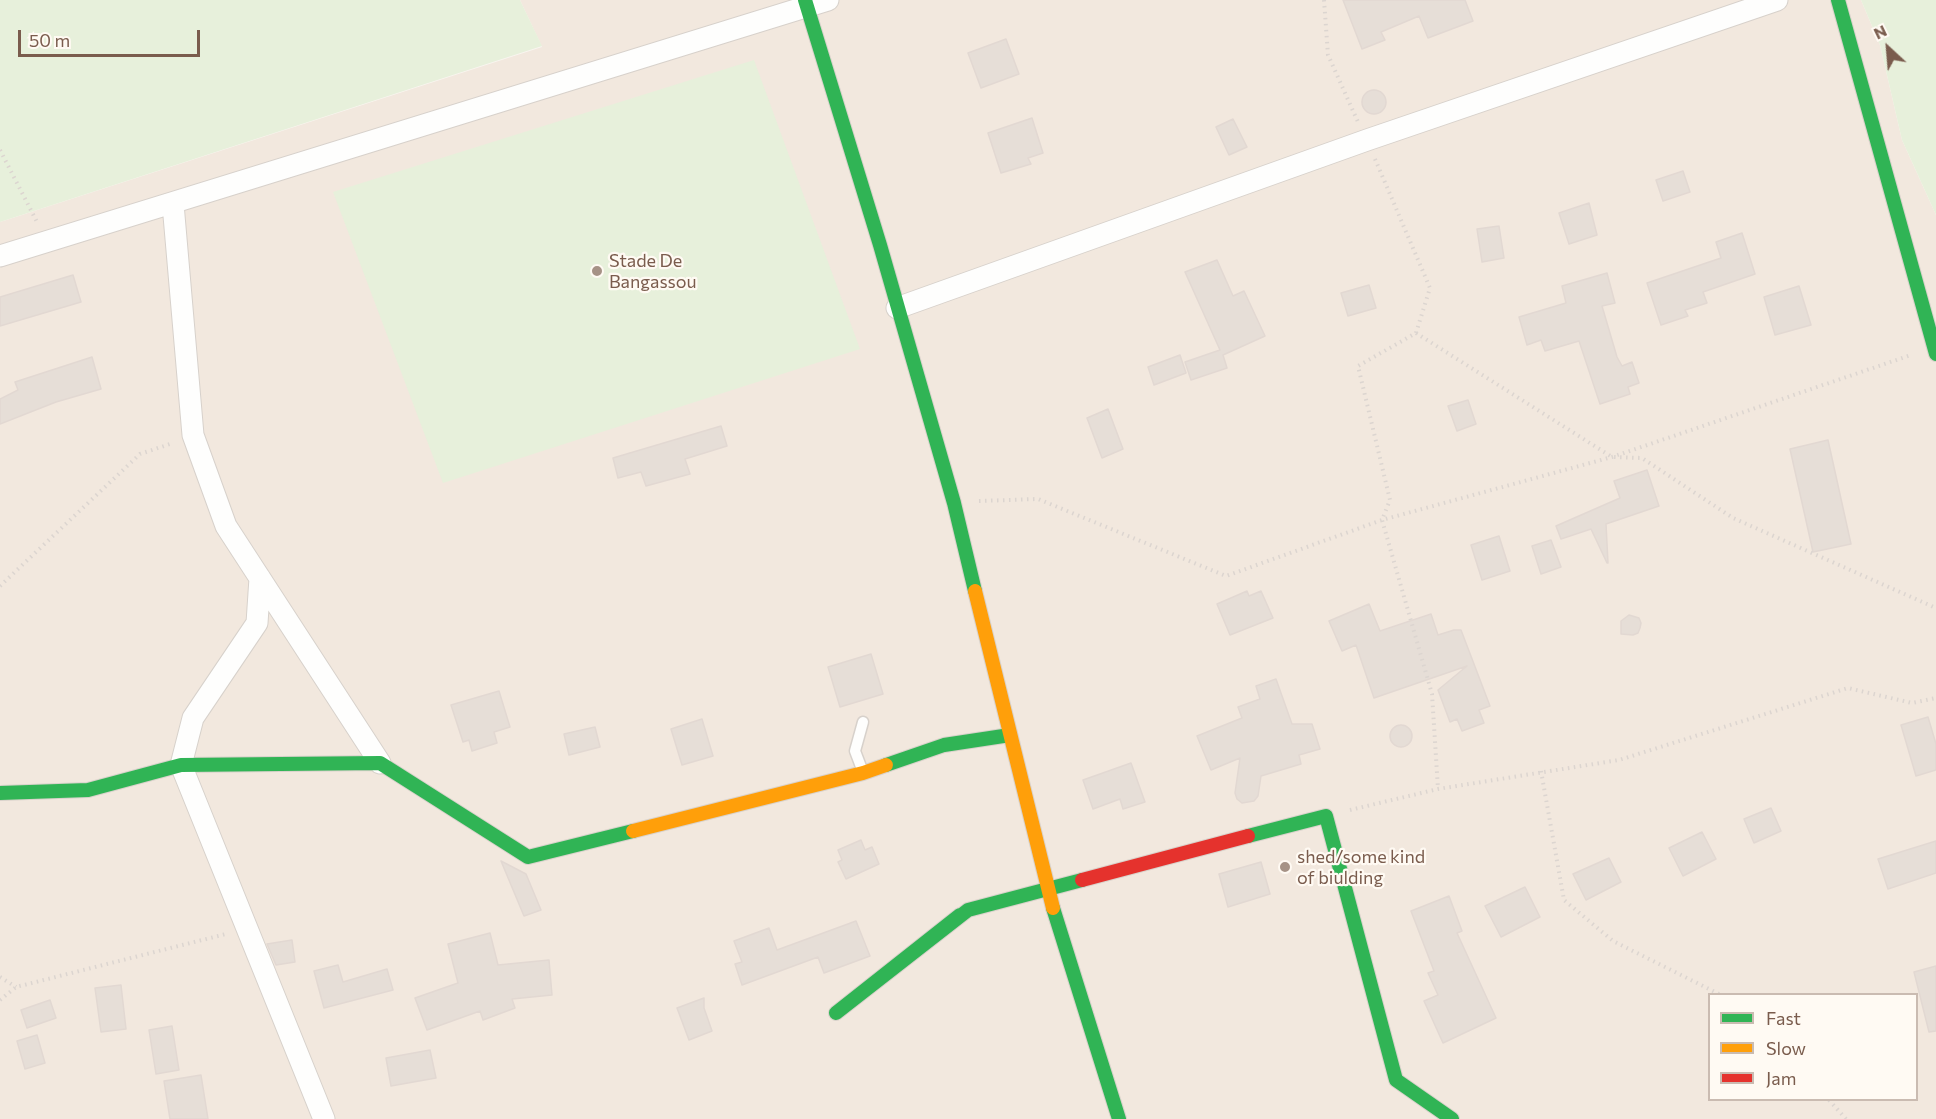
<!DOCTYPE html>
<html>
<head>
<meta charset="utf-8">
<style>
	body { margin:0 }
	#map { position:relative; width:1936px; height:1119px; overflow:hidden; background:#f9f5f0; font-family:Commissioner,sans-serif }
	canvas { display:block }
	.legend { position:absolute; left:1708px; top:993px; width:210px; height:108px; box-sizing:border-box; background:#fffaf3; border:2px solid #cabbb1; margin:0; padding:8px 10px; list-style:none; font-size:18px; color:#7a5c4d }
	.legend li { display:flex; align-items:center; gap:12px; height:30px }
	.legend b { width:30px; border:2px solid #cabbb1 }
	.north { position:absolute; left:1858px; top:18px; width:60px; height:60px; -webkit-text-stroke:4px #fffaf3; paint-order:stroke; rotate:334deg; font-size:16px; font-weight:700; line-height:24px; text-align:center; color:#7a5c4d }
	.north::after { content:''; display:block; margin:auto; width:21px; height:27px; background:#7a5c4d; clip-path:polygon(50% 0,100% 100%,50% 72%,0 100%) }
	.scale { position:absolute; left:18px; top:30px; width:182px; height:27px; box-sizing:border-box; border:3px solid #7a5c4d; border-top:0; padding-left:8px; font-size:18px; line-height:21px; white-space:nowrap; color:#7a5c4d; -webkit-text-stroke:4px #fffaf3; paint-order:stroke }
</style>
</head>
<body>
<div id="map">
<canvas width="1936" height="1119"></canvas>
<ul class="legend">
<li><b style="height:8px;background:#30b455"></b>Fast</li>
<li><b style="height:8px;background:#ff9f0a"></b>Slow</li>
<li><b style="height:8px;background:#e5322d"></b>Jam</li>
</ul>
<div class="north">N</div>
<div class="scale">50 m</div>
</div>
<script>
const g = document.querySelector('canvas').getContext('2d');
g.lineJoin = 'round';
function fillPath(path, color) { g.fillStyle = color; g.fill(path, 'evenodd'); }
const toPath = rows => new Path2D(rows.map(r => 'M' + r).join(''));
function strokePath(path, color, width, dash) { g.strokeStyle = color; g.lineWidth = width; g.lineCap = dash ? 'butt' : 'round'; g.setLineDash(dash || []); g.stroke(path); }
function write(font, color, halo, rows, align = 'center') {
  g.font = font + ' Commissioner,sans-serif'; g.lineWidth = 4.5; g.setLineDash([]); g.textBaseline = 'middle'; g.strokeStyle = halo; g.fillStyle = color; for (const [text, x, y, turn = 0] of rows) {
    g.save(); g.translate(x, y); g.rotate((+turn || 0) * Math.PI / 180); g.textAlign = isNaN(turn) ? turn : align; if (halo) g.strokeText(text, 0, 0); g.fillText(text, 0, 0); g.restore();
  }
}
fillPath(toPath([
	[520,0,1861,0,1880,45,1902,140,1936,215,1936,1119,0,1119,0,222,542,47],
	[1710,994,1916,994,1916,1100,1710,1100]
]), '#f2e8de');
fillPath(toPath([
	[0,0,520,0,542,46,0,222],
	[1861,0,1936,0,1936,215,1902,140,1880,45],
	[754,60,860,349,443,483,333,192]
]), '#e7f0db');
const building = toPath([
	[1343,0,1465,0,1473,21,1428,38,1419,16,1381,32,1385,40,1362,49,1343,0],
	[1006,39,1019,74,981,88,968,53,1006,39],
	'1362 102a12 12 0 1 1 24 0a12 12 0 1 1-24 0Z',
	[1032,118,1043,153,1028,158,1031,164,1001,173,988,133,1032,118],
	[1233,119,1247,147,1229,155,1216,127,1233,119],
	[1683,171,1690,192,1663,201,1656,180,1683,171],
	[1589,203,1597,235,1569,244,1559,213,1589,203],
	[1499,226,1504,258,1482,262,1477,229,1499,226],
	[1742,233,1755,274,1703,292,1707,303,1685,310,1688,316,1661,325,1647,283,1721,258,1716,242,1742,233],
	[1217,260,1233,296,1244,291,1265,336,1223,355,1227,368,1191,380,1185,362,1220,350,1185,272,1217,260],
	[1607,273,1615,303,1602,306,1617,357,1622,366,1632,362,1639,383,1628,387,1630,394,1600,404,1579,341,1545,351,1541,340,1527,345,1519,317,1566,303,1562,286,1607,273],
	[73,275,81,302,0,326,0,297,73,275],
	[1369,285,1376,308,1348,316,1341,293,1369,285],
	[1799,286,1811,325,1775,335,1764,297,1799,286],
	[1180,355,1186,373,1154,385,1148,367,1180,355],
	[92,357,101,389,56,402,0,424,0,399,18,390,15,382,92,357],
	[1468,400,1476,424,1457,431,1448,406,1468,400],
	[1108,409,1123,449,1102,458,1087,418,1108,409],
	[721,426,727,446,685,459,690,474,646,486,641,472,618,478,613,458,721,426],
	[1828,440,1851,544,1813,552,1790,449,1828,440],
	[1647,470,1659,506,1606,524,1608,563,1607,563,1591,529,1561,539,1556,526,1620,498,1614,481,1647,470],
	[1499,536,1510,571,1482,580,1471,545,1499,536],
	[1551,540,1561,567,1541,574,1532,546,1551,540],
	[1247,591,1249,596,1261,591,1273,618,1230,635,1217,604,1247,591],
	[1369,604,1380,631,1431,614,1438,635,1454,630,1461,630,1490,706,1479,710,1484,723,1462,731,1457,719,1450,722,1438,690,1467,666,1374,698,1356,645,1342,651,1329,621,1369,604],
	[1629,615,1639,618,1641,623,1640,628,1638,633,1633,635,1621,634,1621,621,1629,615],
	[871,654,883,694,840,707,828,667,871,654],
	[1276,679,1292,724,1312,724,1320,749,1299,755,1301,764,1261,776,1258,796,1254,801,1242,803,1237,799,1235,793,1240,758,1211,770,1197,736,1242,718,1238,707,1260,699,1256,686,1276,679],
	[499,691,510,727,494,732,497,743,472,751,469,740,463,742,451,705,499,691],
	[1928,717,1936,744,1936,770,1916,776,1901,725,1928,717],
	[702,719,713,756,682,765,671,729,702,719],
	'1390 736a11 11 0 1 1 22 0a11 11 0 1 1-22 0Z',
	[595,727,600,747,569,755,564,734,595,727],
	[1131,763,1145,802,1123,809,1120,799,1093,809,1083,780,1131,763],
	[1771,808,1781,831,1754,843,1744,819,1771,808],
	[1702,832,1716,859,1683,876,1669,848,1702,832],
	[861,840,865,850,872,847,879,864,846,879,838,862,842,860,838,850,861,840],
	[1936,841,1936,873,1888,889,1878,859,1936,841],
	[1609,858,1621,882,1586,900,1573,874,1609,858],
	[501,861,526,874,541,910,524,916,501,861],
	[1261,862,1270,894,1228,907,1219,874,1261,862],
	[1525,887,1540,917,1501,937,1485,906,1525,887],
	[1449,896,1462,931,1457,933,1496,1018,1443,1043,1424,1001,1438,995,1428,973,1434,971,1411,911,1449,896],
	[856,921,870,956,824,973,818,957,742,985,735,964,742,962,734,941,769,928,777,950,856,921],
	[490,933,498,965,549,960,552,995,512,999,515,1008,483,1020,480,1011,427,1030,415,998,458,983,448,944,490,933],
	[292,940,295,962,276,965,267,944,292,940],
	[338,965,343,982,387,969,393,990,324,1008,314,971,338,965],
	[1936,966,1936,1031,1929,1032,1914,972,1936,966],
	[121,985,126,1029,101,1032,95,988,121,985],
	[704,998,704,1008,712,1031,689,1040,677,1008,704,998],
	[50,1000,56,1018,27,1028,21,1010,50,1000],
	[172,1026,179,1070,156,1074,149,1030,172,1026],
	[37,1035,45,1063,25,1069,17,1041,37,1035],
	[430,1050,436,1078,391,1086,386,1058,430,1050],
	[201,1075,208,1119,170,1119,164,1081,201,1075]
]);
fillPath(building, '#e6ded7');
strokePath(building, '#e2d8d2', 1.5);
const lane = toPath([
	[863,722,855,751,863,772]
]);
const street = toPath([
	[173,204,193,435,226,526,380,763],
	[0,256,828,0],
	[897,308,1367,140,1777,0],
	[260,578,257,623,193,718,181,765,324,1119]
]);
const fast = toPath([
	[805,0,880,245,954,503,975,591],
	[1838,0,1936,354],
	[886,765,944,745,1010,735],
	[0,793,88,790,181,765,380,763,528,857,633,831],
	[1248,836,1326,816,1396,1080,1452,1119],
	[1053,908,1119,1119],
	[960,915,836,1013,968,910,1082,880]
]);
const slow = toPath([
	[975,591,1053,908],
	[633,831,863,773,886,765]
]);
const jam = toPath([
	[1082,880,1248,836]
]);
strokePath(lane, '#d7d1cb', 13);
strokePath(street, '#d7d1cb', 23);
strokePath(fast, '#d9d2cb', 16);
strokePath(slow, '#d9d2cb', 16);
strokePath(jam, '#d9d2cb', 16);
strokePath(toPath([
	[1324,0,1328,55,1358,122],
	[0,150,37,222],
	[1375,159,1430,288,1416,333,1358,366,1390,500,1382,520,1432,694,1438,789],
	[1416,333,1612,457,1642,458,1733,518,1936,608],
	[979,501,1038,499,1226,576,1382,520,1612,457,1911,355],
	[0,586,140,454,173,443],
	[1541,771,1564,900,1613,941,1719,994],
	[1350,810,1438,789,1619,760,1848,688,1912,703,1936,698],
	[0,977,16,987],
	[0,1000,16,987,226,934],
	[1829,1100,1846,1119]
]), '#dcd5d0', 4, [1.5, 4.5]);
strokePath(lane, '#fefefd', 10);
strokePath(street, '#fefefd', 21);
strokePath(fast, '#30b455', 14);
strokePath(slow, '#ff9f0a', 14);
strokePath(jam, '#e5322d', 14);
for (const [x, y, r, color] of [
	[597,271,6,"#a69286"],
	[1285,867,6,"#a69286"]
]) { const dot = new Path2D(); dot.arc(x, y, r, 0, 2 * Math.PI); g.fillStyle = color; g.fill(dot); strokePath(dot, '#fffaf3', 2); }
write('18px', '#7a5c4d', '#fffaf3', [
	["Stade De",609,261],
	["Bangassou",609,282],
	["shed/some kind",1297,857],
	["of biulding",1297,878]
], 'left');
</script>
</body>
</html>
